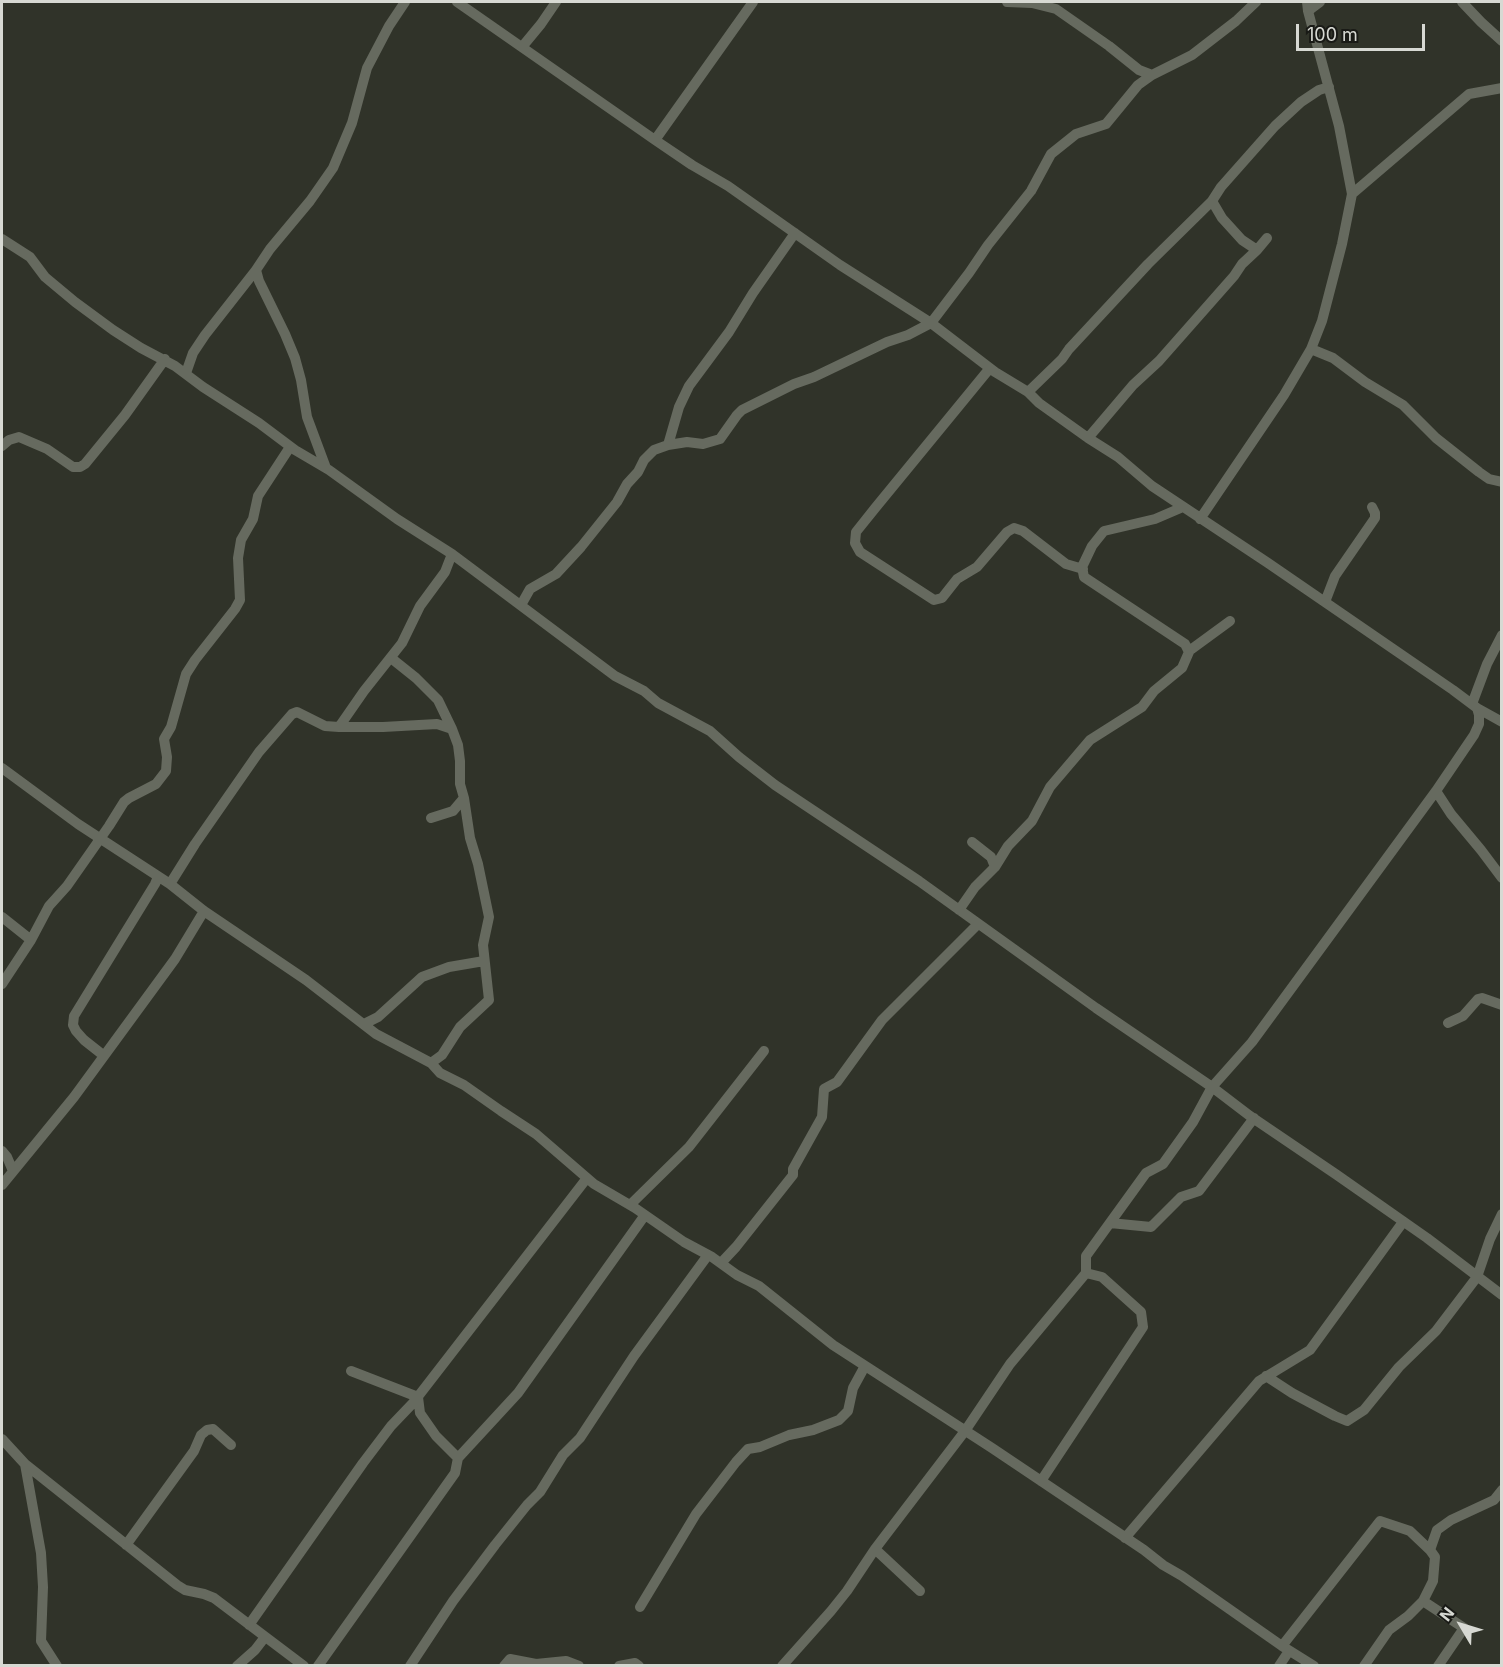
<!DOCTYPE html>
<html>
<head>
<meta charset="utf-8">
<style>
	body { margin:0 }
	#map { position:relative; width:1503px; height:1667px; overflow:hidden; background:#303329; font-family:Inter,sans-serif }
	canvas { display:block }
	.frame { position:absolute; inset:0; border:3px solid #d7d9d3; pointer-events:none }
	.north { position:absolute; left:1431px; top:1595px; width:60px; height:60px; -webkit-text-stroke:4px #191a16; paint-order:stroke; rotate:308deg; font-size:16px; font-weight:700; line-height:24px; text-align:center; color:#d7d9d3 }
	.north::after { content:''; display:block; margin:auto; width:21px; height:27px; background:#d7d9d3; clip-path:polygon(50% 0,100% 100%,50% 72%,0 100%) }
	.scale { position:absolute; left:1296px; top:24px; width:129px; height:27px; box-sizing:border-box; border:3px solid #d7d9d3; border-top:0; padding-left:8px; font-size:18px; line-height:21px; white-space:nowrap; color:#d7d9d3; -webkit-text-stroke:4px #191a16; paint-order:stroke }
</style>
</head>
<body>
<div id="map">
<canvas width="1503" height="1667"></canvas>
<div class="frame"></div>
<div class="north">N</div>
<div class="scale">100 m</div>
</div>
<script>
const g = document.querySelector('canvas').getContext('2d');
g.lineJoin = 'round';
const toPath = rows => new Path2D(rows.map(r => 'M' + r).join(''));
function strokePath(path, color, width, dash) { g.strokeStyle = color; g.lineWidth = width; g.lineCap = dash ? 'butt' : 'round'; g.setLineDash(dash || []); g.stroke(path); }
strokePath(toPath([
	[457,2,655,140,692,165,728,186,840,265,931,323,995,372,1028,392,1039,403,1088,438,1118,457,1152,486,1268,563,1453,690,1477,708,1479,715,1479,724,1474,735,1436,791,1252,1042,1212,1087,1250,1116,1337,1175,1427,1238,1502,1295],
	[1007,2,1032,3,1056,9,1109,46,1139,70,1152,75],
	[1462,2,1481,22,1502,41],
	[1308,11,1320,2],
	[522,47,541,24,556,2],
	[655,140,753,2],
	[1352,194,1469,94,1502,88],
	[1212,201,1222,218,1242,240,1257,250],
	[2,239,30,257,45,277,75,302,113,330,141,348,175,366,203,387,259,423,295,450,329,470,397,519,452,554,615,676,644,691,658,703,710,731,739,757,775,785,919,881,1096,1008,1212,1087,1193,1122,1163,1164,1146,1173,1086,1256,1086,1273,1010,1364,965,1431,875,1549,847,1591,831,1611,782,1666],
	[1311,349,1333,358,1365,382,1403,405,1436,438,1479,472,1489,479,1502,482],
	[990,368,876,507,856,532,855,543,860,552,934,600,942,598,957,579,977,567,1007,532,1014,528,1023,531,1066,564,1083,569],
	[186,373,193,353,205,335,256,270],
	[1028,392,1062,359,1069,349,1148,264,1212,201,1221,187,1275,126,1301,102,1319,90,1329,87],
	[1088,438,1133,385,1159,361,1234,276,1242,264,1257,250,1267,238],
	[668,445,679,407,689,386,729,332,753,293,795,233],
	[2,446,9,440,19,437,47,449,73,467,80,467,85,464,125,415,165,359],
	[326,468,307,417,301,380,295,358,285,334,259,281,256,270,270,249,310,201,333,168,352,123,367,68,389,26,405,2],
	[1200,519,1284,395,1311,349,1322,321,1342,244,1352,194,1339,126,1308,11,1307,2],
	[1325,602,1335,576,1375,518,1375,513,1372,507],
	[521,605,530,589,556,574,581,547,617,502,627,484,638,472,644,460,654,450,668,445,687,442,703,444,720,439,737,415,742,410,794,384,814,377,887,342,908,335,931,323,969,273,988,245,1031,191,1051,154,1076,134,1106,124,1138,85,1152,75,1192,55,1236,21,1256,2],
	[1189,651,1230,621],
	[391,658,416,678,438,700,452,729],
	[1472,704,1487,664,1502,635],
	[1477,708,1502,722],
	[339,727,383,727,437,724,452,729,458,745,460,761,460,784,464,798,453,811,431,818],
	[2,768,78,824,170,884,204,911,306,980,376,1034,431,1063,440,1073,464,1085,501,1111,536,1134,594,1184,635,1208,684,1242,712,1257,737,1275,759,1286,833,1345,992,1448,1144,1550,1163,1565,1182,1576,1282,1646,1314,1666],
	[1436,791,1451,814,1481,850,1502,878],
	[995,867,1008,846,1032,821,1050,787,1090,740,1142,707,1154,691,1182,668,1189,652,1185,644,1084,577,1082,567,1092,546,1104,531,1155,519,1183,507],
	[170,884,195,844,259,752,292,714,297,712,325,726,339,727,364,691,402,643,420,606,445,572,452,554],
	[959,910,975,887,995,867,991,857,972,842],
	[2,917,31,940],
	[2,984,31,940,49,906,67,886,109,826,124,802,129,798,156,784,166,771,167,757,164,739,171,727,186,674,195,660,235,609,240,600,238,558,241,540,253,519,258,496,290,447],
	[1448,1023,1463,1016,1478,999,1482,998,1502,1005],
	[364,1024,378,1017,422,977,449,967,484,961],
	[103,1055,84,1040,76,1031,73,1025,74,1016,155,884,158,877],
	[431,1063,442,1055,460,1027,489,1000,483,945,489,917,478,864,470,838,464,798],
	[2,1151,7,1157,13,1171],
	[2,1185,74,1097,175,959,204,911],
	[630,1205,689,1147,764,1051],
	[1110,1223,1151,1227,1181,1197,1199,1191,1254,1118],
	[721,1263,736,1247,793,1175,793,1169,822,1117,824,1089,837,1082,882,1020,978,924],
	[351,1371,418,1397,420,1413,436,1436,458,1458],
	[1266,1376,1292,1393,1335,1416,1347,1421,1364,1410,1399,1367,1436,1331,1477,1277,1490,1239,1502,1214],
	[2,1439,25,1464,177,1585,185,1590,204,1594,214,1598,304,1666],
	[25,1464,41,1553,43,1587,41,1641,57,1666],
	[1041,1481,1143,1327,1141,1312,1102,1277,1086,1273],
	[1125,1538,1259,1381,1310,1350,1403,1222],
	[126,1545,194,1451,201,1435,207,1430,213,1429,231,1445],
	[875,1549,920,1591],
	[1430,1550,1437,1530,1451,1520,1494,1500,1502,1490],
	[1423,1601,1464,1628,1438,1666],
	[640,1607,696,1514,736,1462,748,1449,760,1447,789,1435,813,1430,839,1420,848,1411,853,1388,865,1366],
	[249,1625,363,1463,391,1426,413,1403,587,1178],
	[1282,1646,1380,1521,1410,1531,1430,1550,1435,1557,1433,1581,1423,1601,1408,1616,1389,1630,1364,1666],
	[237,1666,255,1650,265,1637],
	[318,1666,455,1473,458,1458,518,1393,645,1215],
	[410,1666,453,1601,495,1545,527,1505,540,1492,563,1455,580,1438,634,1356,708,1255],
	[504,1666,510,1659,536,1664,566,1661,579,1666],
	[619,1666,635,1663,639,1666],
	[1279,1666,1289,1651]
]), '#666a5f', 10);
</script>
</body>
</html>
